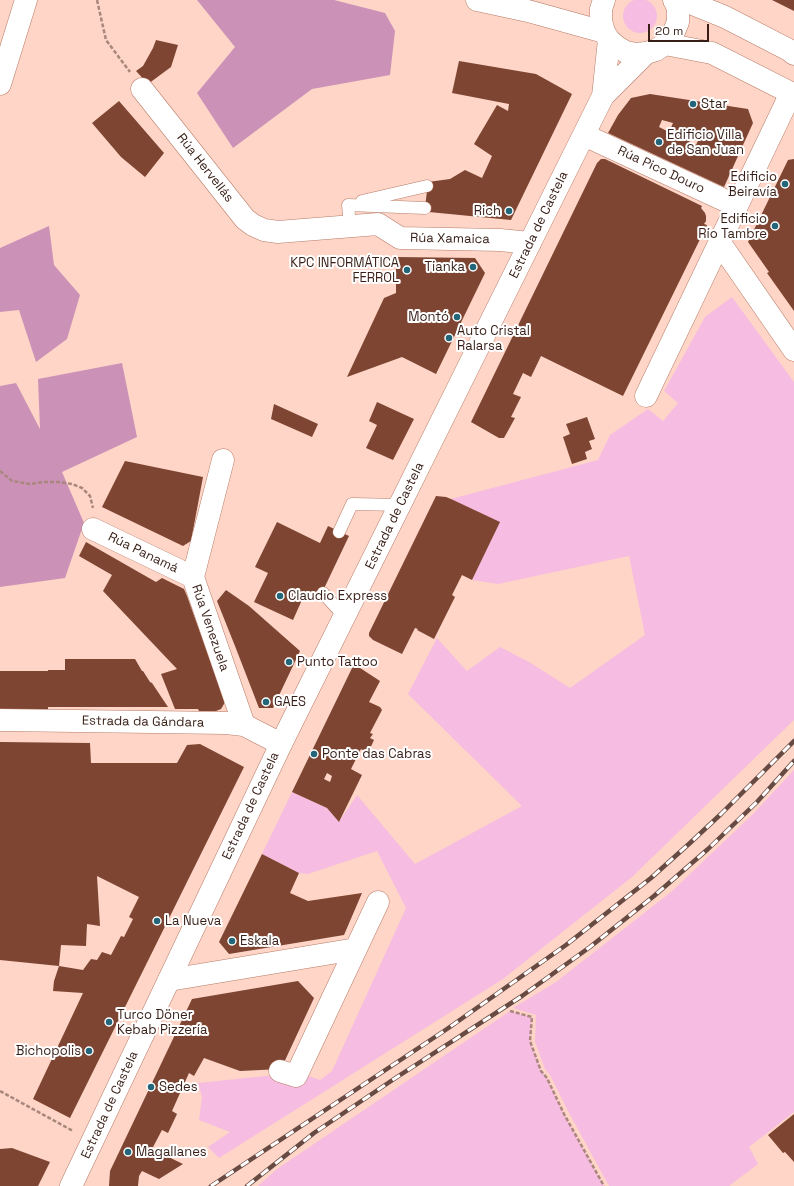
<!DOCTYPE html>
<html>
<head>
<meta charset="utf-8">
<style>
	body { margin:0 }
	#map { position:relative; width:794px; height:1186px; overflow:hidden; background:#fed5c7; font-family:"Space Grotesk",sans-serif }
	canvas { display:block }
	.scale { position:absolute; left:648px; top:24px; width:61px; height:18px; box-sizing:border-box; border:2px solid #371e16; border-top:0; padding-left:5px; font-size:12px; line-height:14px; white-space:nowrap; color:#371e16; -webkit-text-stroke:3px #fff; paint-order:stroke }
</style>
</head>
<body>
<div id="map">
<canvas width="794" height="1186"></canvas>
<div class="scale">20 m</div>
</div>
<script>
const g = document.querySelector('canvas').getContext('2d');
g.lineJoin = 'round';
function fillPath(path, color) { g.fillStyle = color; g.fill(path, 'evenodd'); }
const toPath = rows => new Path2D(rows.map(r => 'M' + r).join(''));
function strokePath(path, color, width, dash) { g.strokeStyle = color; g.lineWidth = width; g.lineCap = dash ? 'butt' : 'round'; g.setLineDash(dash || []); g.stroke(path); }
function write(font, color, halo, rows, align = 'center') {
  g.font = font + ' "Space Grotesk",sans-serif'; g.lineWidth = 4; g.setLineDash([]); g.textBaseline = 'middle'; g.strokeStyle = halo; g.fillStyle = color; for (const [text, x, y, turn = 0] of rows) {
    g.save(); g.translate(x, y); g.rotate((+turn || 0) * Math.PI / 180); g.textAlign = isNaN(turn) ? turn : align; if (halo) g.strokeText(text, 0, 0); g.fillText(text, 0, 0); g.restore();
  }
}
fillPath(toPath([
	'623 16a17 17 0 1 1 34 0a17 17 0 1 1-34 0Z',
	[732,297,794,382,794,720,632,877,503,979,219,1158,208,1147,230,1132,199,1120,202,1097,198,1083,285,1074,299,1084,309,1076,320,1080,332,1071,406,908,377,851,308,874,299,873,262,854,292,792,327,808,339,822,357,795,415,864,522,806,408,694,437,638,467,671,500,647,529,662,570,688,645,635,629,556,498,584,472,580,499,523,451,499,598,460,610,435,648,409,663,421,678,403,664,391,705,317],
	[794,770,794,1112,749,1147,758,1164,729,1186,609,1186,568,1111,550,1075,545,1069,535,1042,536,1015,513,1008,556,982,671,892,753,814],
	[510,1011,532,1017,530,1041,541,1071,547,1078,564,1114,604,1186,258,1186,277,1169]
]), '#f6bce1');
fillPath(toPath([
	[197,0,334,0,385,13,395,31,390,75,312,89,233,148,197,93,235,47],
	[49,226,54,265,80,295,67,339,36,362,19,310,0,312,0,248],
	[122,363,137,437,62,472,84,523,65,578,0,587,0,386,16,383,40,429,38,379]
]), '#cb91b7');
fillPath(toPath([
	[772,0,794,0,794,11],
	[156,40,178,45,171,67,148,84,136,71,143,66,153,48],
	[459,61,536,74,572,94,511,220,429,212,425,208,428,182,450,179,465,170,482,178,492,156,474,144,497,105,508,111,509,104,452,93],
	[650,94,748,109,753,123,724,187,608,133,618,115,631,98],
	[662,120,673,123,669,132,659,127],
	[690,128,701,134,696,145,685,139],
	[119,101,164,153,145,177,121,157,92,123],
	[601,159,605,159,702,206,701,208,705,213,706,216,706,221,704,224,707,225,623,396,541,356,531,377,523,373,513,394,521,397,511,417,515,418,504,438,499,438,471,422,597,163],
	[794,159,794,311,767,273,769,272,748,242,788,160],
	[396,257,475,258,485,273,436,374,402,357,347,377,384,298,396,293],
	[377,402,414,419,393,460,366,448,377,425,369,421],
	[274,404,318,424,312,437,271,419],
	[587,417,595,439,589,441,592,449,585,452,587,459,572,464,563,437,570,434,566,424],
	[125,461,203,477,191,541,183,546,102,507],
	[436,496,446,497,451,499,500,522,472,580,462,575,452,595,455,597,434,639,417,630,418,629,415,628,402,654,373,640,369,636,369,633],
	[277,522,320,543,328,526,349,536,320,597,306,591,293,620,254,602,268,573,255,567],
	[86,542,156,582,162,578,184,589,187,596,224,699,224,704,221,709,216,711,199,711,198,709,175,709,161,674,177,669,103,591,112,575,79,556],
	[226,590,249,606,300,651,273,708,259,708,235,646,217,601],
	[65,659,135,659,142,671,143,671,150,682,152,683,168,707,48,707,48,710,0,710,0,671,48,671,48,670,65,670],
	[354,664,380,681,369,702,380,707,382,710,370,733,373,734,370,738,374,740,368,753,361,749,351,769,362,775,339,822,327,808,292,792],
	[327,773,332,776,330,782,324,779],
	[0,742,90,743,91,763,177,763,187,745,200,744,244,767,70,1118,33,1099,83,993,53,991,54,981,59,966,83,970,91,959,97,960,102,952,111,955,121,936,124,937,133,919,129,917,139,897,97,876,100,926,87,924,86,946,61,945,59,966,0,960],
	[262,854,299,873,290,893,308,901,362,893,344,935,229,954,219,942],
	[298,981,314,998,281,1069,240,1071,204,1058,194,1076,189,1073,172,1111,177,1114,168,1133,162,1130,152,1149,183,1164,159,1179,142,1171,139,1176,138,1186,109,1186,110,1171,192,999],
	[794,1114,794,1162,785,1152,783,1153,768,1135],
	[12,1148,50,1162,38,1186,0,1186,0,1149]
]), '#7d4532');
const lane = toPath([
	[362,201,427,186],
	[350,226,348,205,425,208],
	[339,532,352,504,400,505],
	[323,593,345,617]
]);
const street = toPath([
	[142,89,245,219,253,225,264,230,278,232,378,224,400,238,500,240,530,243],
	[584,135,737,206],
	[720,243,794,350],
	[646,396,791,93],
	[223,460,193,577,244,725],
	[93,529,193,577],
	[169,980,356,949],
	[280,1071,296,1076,378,902]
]);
const secondary = toPath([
	[0,720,226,723,244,725,281,744]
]);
const primary = toPath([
	[603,96,646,53],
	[71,1186,281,744,603,96,609,40]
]);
const highway = toPath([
	[477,0,528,11,604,32],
	[604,0,601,9,601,21,604,32,609,40,617,47,626,52,636,54,646,53,656,50,665,44,673,34,678,22,678,8,674,0],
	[683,0,725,17,789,50,794,54],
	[665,44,712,53,791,93,794,96],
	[0,84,26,0]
]);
strokePath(lane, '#b87b66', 13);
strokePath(street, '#b87b66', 23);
strokePath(secondary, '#b87b66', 23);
strokePath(primary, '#b87b66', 23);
strokePath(highway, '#b87b66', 23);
strokePath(toPath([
	[97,0,106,40,130,72],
	[0,471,12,481,30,484,44,482,59,482,72,484,82,488,90,496,93,508],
	[510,1011,532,1017,530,1041,541,1071,547,1078,564,1114,604,1186],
	[0,1091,73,1131]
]), '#a9877c', 2.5, [4, 2]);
strokePath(lane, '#fff', 12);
strokePath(street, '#fff', 22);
strokePath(secondary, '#fff', 22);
strokePath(primary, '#fff', 22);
strokePath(highway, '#fff', 22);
const rail = toPath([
	[211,1186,447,1029,566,945,651,878,690,843,721,814,794,741],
	[247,1186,314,1133,394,1079,522,996,590,947,654,896,708,849,757,802,794,761]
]);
strokePath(rail, '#674a41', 4.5);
strokePath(rail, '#fff', 3, [9]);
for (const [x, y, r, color] of [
	[693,104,4,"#236679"],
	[659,142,4,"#236679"],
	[785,184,4,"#236679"],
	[509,211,4,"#236679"],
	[775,226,4,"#236679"],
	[473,267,4,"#236679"],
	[407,270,4,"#236679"],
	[457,317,4,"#236679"],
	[449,338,4,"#236679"],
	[280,596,4,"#236679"],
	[289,662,4,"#236679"],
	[266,702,4,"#236679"],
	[314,754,4,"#236679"],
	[157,921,4,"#236679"],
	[232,941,4,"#236679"],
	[109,1022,4,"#236679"],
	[89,1051,4,"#236679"],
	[151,1087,4,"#236679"],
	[128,1152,4,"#236679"]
]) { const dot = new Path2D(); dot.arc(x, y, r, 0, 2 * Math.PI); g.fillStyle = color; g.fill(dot); strokePath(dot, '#fff', 1.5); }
write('13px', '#371e16', '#fff', [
	["Star",701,104],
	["Edificio Villa",667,135],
	["de San Juan",667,150],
	["Edificio",777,177,"right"],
	["Beiravía",777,192,"right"],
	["Rich",501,211,"right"],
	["Edificio",767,219,"right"],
	["Río Tambre",767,234,"right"],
	["KPC INFORMÁTICA",399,263,"right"],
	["FERROL",399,278,"right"],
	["Tianka",465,267,"right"],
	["Montó",449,317,"right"],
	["Auto Cristal",457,331],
	["Ralarsa",457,346],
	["Claudio Express",288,596],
	["Punto Tattoo",297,662],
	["GAES",274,702],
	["Ponte das Cabras",322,754],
	["La Nueva",165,921],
	["Eskala",240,941],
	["Turco Döner",117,1015],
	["Kebab Pizzería",117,1030],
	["Bichopolis",81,1051,"right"],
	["Sedes",159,1087],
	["Magallanes",136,1152]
], 'left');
write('13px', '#371e16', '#fff', [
	["Rúa Hervellás",205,168,52],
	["Rúa Pico Douro",661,170,25],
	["Estrada de Castela",539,225,-64],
	["Rúa Xamaica",450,239,1],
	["Estrada de Castela",395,516,-64],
	["Rúa Panamá",143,553,26],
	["Rúa Venezuela",210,628,71],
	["Estrada da Gándara",143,722,1],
	["Estrada de Castela",251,806,-65],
	["Estrada de Castela",110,1105,-65]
]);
</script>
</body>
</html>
